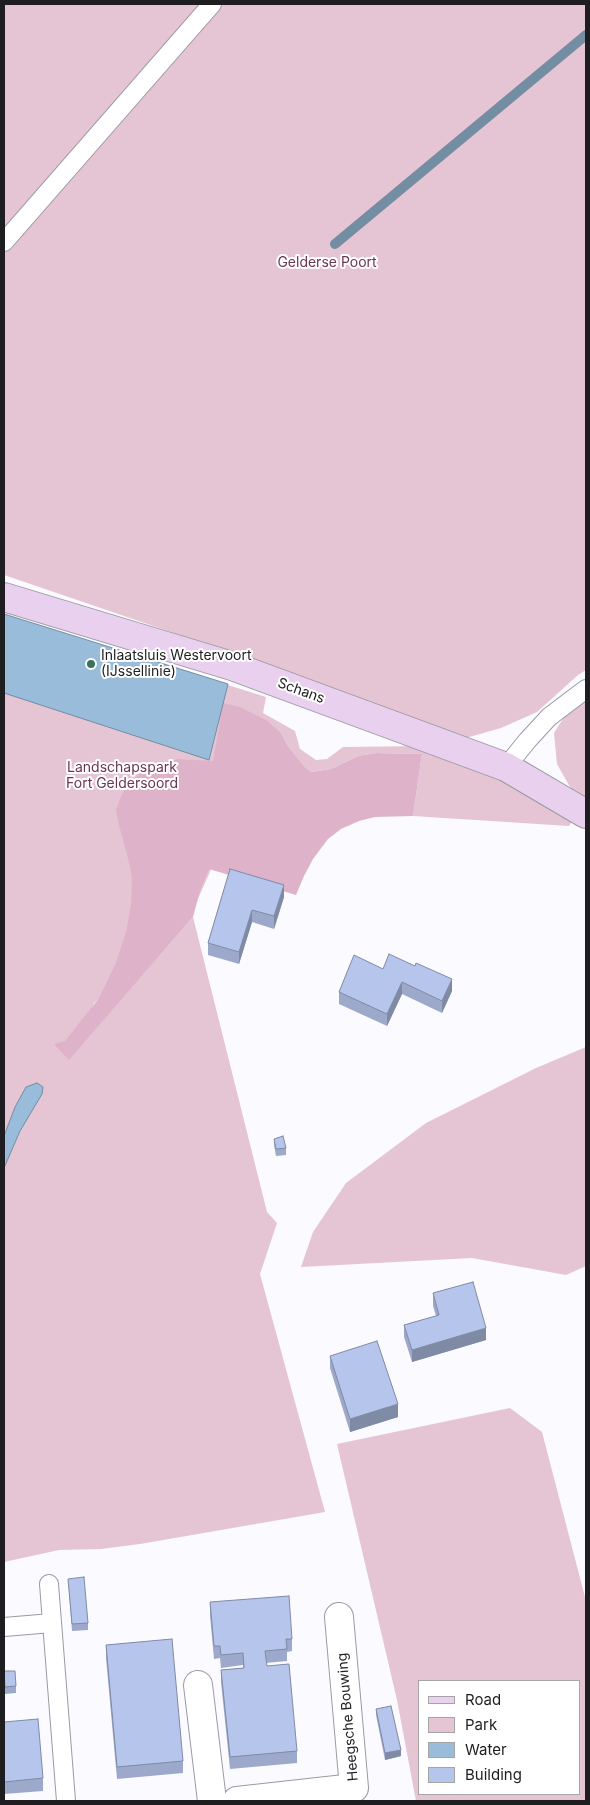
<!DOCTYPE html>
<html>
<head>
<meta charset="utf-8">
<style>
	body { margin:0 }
	#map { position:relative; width:590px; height:1805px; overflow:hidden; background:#fbfafe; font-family:Inter,sans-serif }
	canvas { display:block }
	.frame { position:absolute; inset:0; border:5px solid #1e1e21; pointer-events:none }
	.legend { position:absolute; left:418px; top:1680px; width:162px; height:115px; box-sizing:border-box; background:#fff; border:1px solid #a5a5a6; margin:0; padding:6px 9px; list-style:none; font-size:15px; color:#1e1e21 }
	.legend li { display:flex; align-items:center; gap:10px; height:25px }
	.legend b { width:25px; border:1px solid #a5a5a6 }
</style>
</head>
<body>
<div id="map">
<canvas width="590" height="1805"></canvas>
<div class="frame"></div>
<ul class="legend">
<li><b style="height:6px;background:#e9d0ee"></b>Road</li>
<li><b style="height:14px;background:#e5c4d4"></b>Park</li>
<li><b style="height:14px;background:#98bcda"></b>Water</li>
<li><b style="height:14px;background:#b6c5ec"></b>Building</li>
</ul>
</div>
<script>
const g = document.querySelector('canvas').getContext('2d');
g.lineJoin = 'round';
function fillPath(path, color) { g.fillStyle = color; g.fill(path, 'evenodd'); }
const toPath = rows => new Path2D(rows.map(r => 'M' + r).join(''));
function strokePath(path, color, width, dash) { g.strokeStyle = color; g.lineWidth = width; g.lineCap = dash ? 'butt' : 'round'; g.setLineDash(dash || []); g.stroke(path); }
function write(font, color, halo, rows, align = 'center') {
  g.font = font + ' Inter,sans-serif'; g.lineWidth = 4; g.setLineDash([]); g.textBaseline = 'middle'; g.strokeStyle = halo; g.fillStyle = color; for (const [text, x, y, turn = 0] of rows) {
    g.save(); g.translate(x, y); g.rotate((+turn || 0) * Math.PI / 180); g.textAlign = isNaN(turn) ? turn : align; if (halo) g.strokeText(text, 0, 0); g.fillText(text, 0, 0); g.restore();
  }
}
fillPath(toPath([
	[4,4,586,4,586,670,578,675,537,712,501,728,466,738,253,660,4,575],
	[4,615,266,697,263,713,295,731,300,749,316,760,327,759,343,747,420,746,477,765,573,820,569,826,413,816,422,754,376,753,358,756,331,769,311,772,304,766,288,746,281,733,250,782,192,912,94,1003,70,1058,193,917,267,1212,277,1223,260,1274,325,1512,140,1544,101,1549,59,1550,4,1562],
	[586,701,586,800,570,787,557,764,554,733,566,714],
	[586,1047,586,1266,566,1275,472,1258,301,1267,313,1232,346,1183,426,1123,536,1068],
	[510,1408,542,1432,586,1601,586,1801,416,1801,397,1700,337,1444],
	[419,1681,579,1681,579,1794,419,1794]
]), '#e5c4d4');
fillPath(toPath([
	[223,703,240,707,266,720,281,733,288,746,304,766,311,772,331,769,358,756,376,753,422,754,413,816,375,817,359,821,341,829,328,839,313,859,304,876,296,895,209,869,200,891,193,917,69,1060,54,1044,65,1041,99,998,116,963,126,932,131,905,132,879,130,866,119,825,116,810,120,799,127,784,148,768,178,759,213,761]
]), '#deb3c9');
const water = toPath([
	[4,614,228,684,209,760,4,693,4,614],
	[37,1083,43,1087,42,1094,20,1131,4,1168,4,1136,15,1107,26,1087,37,1083]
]);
fillPath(water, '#98bcda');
strokePath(water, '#738da2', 1);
strokePath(toPath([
	[335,244,586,35]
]), '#738da2', 10);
const lane = toPath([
	[4,242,212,4],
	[506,767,527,741,549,717,586,689],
	[49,1584,66,1801],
	[4,1627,52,1623]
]);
const street = toPath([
	[198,1685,212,1801],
	[237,1801,354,1788,339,1617]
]);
const secondary = toPath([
	[4,597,232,666,506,767,586,814]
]);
strokePath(lane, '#9b99a3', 20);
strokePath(street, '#9b99a3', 30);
strokePath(secondary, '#9b99a3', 30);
strokePath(lane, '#fff', 18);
strokePath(street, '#fff', 28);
strokePath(secondary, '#e9d0ee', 28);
fillPath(toPath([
	[230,869,284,897,274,929,252,922,239,964,208,955,208,943],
	[415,966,452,991,442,1013,402,994,387,1026,339,1004,339,992,383,969],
	[274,1139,286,1148,286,1155,276,1156,274,1145],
	[433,1293,486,1340,412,1362,404,1337,404,1325,436,1316,433,1306],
	[330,1356,398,1417,350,1432,330,1368],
	[68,1579,88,1623,88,1630,72,1631],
	[210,1602,292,1639,292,1651,287,1652,287,1661,266,1663,267,1666,297,1751,297,1763,230,1769,221,1682,221,1670,243,1668,243,1665,221,1668,220,1658,214,1659,210,1615],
	[106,1645,183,1761,183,1773,117,1779,106,1658],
	[4,1671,16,1686,16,1693,5,1694],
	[376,1709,401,1756,385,1760,376,1715],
	[4,1722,43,1778,43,1791,4,1794]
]), '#9da9cb');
fillPath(toPath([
	[284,885,284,897,274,929,274,916],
	[252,910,252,922,239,964,239,952],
	[452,979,452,991,442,1013,442,1001],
	[402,982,402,994,387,1026,387,1014],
	[486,1328,486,1340,412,1362,412,1350],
	[398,1404,398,1417,350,1432,350,1419],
	[401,1750,401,1756,385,1760,385,1753]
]), '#7f8aa5');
const building = toPath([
	[230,869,284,885,274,916,252,910,239,952,208,943,230,869],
	[389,954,415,966,416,963,452,979,442,1001,402,982,387,1014,339,992,354,955,383,969,389,954],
	[283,1136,286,1148,276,1149,274,1139,283,1136],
	[473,1282,486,1328,412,1350,404,1325,439,1315,433,1293,473,1282],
	[377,1341,398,1404,350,1419,330,1356,377,1341],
	[84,1577,88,1623,72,1624,68,1579,84,1577],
	[289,1596,292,1639,286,1639,287,1649,265,1651,267,1666,289,1664,297,1751,230,1757,221,1670,244,1668,243,1653,221,1655,220,1646,214,1646,210,1602,289,1596],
	[172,1639,183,1761,117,1767,106,1645,172,1639],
	[4,1671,15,1671,16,1686,5,1687,4,1671],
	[391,1706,401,1750,385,1753,376,1709,391,1706],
	[38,1719,43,1778,4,1782,4,1722,38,1719]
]);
fillPath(building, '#b6c5ec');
strokePath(building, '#7f8aa5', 1);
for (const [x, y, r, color] of [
	[91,664,5,"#38735d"]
]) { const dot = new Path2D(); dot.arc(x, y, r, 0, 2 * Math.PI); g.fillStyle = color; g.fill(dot); strokePath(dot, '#fff', 2); }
write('14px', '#6c3554', '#fff', [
	["Gelderse Poort",327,263],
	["Landschapspark",122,768],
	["Fort Geldersoord",122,784]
]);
write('14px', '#1e1e21', '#fff', [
	["Inlaatsluis Westervoort",101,656],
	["(IJssellinie)",101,672]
], 'left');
write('14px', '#1e1e21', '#fff', [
	["Schans",301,691,20],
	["Heegsche Bouwing",348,1717,-95]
]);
</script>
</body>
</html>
